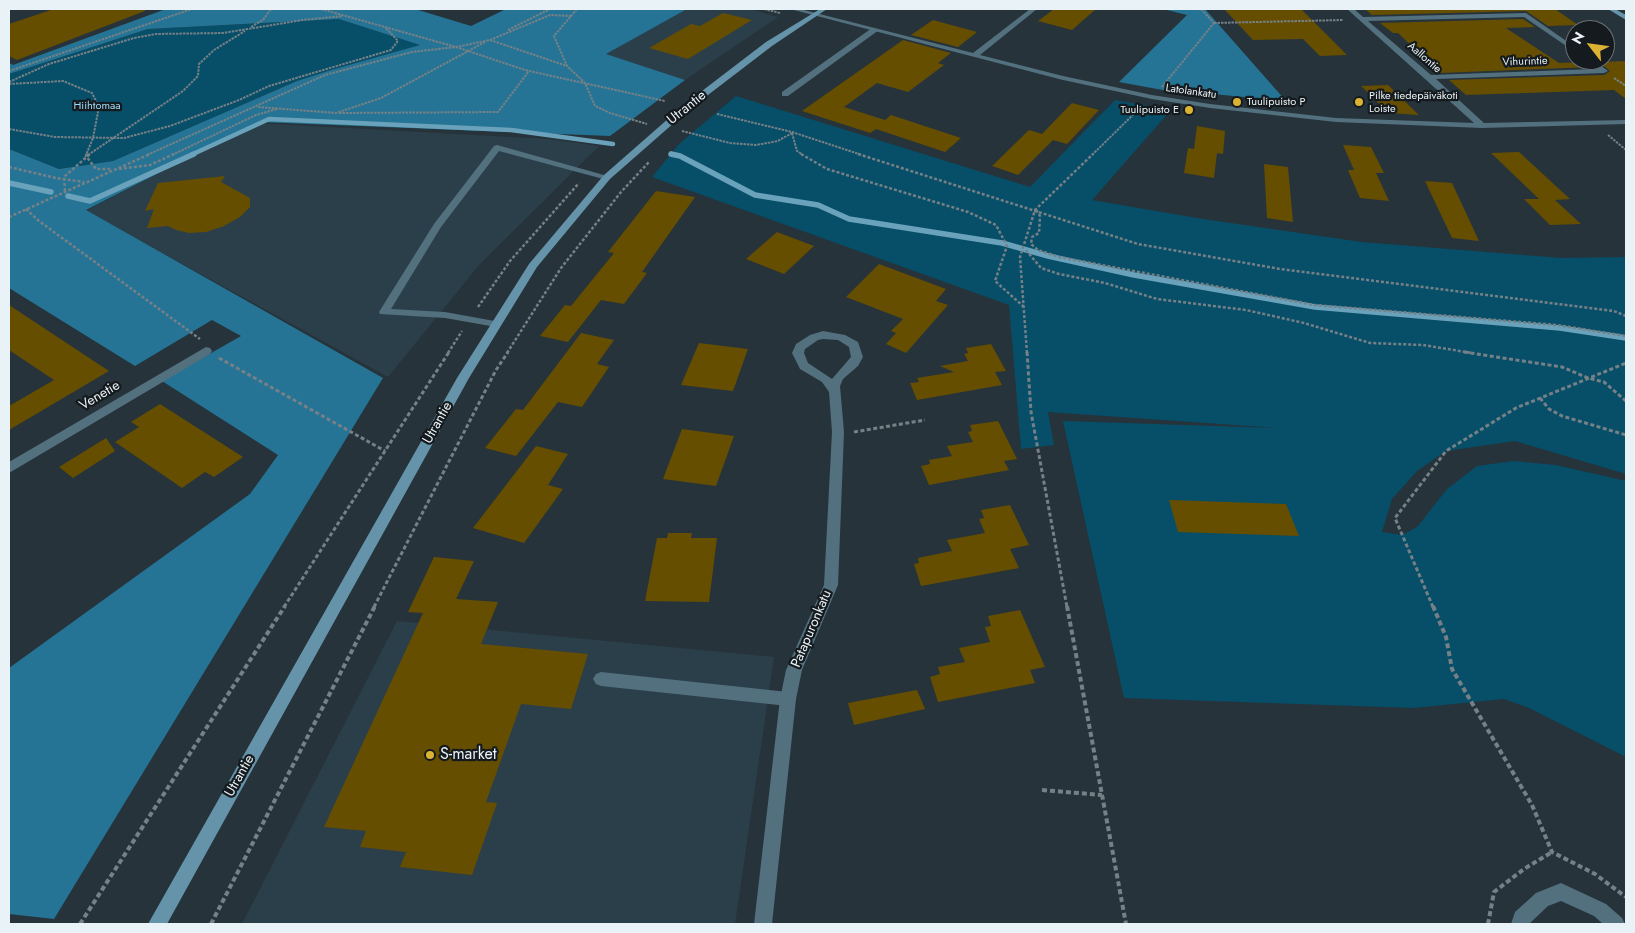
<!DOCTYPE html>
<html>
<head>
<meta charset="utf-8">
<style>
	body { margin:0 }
	#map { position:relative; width:1635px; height:933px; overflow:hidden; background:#26333a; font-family:Jost,sans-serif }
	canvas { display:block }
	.frame { position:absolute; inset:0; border:10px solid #e9f2f6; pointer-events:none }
	.north { position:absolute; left:1565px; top:20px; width:50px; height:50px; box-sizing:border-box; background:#141a1d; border:1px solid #697074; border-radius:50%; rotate:300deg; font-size:14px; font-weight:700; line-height:20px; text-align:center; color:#e9f2f6 }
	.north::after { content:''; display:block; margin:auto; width:18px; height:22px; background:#dcb233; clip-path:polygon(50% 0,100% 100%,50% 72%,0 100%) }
</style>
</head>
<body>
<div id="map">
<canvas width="1635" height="933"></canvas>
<div class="frame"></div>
<div class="north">N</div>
</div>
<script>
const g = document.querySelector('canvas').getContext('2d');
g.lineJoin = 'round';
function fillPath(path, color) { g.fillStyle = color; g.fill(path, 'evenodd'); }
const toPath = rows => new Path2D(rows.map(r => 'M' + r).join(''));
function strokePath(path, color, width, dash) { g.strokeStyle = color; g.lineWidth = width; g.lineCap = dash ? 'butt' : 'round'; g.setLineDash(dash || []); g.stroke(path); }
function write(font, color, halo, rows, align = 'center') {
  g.font = font + ' Jost,sans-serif'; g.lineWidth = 4.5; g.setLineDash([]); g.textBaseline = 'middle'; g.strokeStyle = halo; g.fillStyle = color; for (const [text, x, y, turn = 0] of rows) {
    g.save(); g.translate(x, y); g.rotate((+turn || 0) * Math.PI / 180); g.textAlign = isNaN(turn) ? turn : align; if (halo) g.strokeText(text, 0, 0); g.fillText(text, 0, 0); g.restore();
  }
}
fillPath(toPath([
	[687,9,750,9,778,17,685,80,605,54],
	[255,123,548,139,599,146,479,265,388,377,86,211],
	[397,621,774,657,735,924,242,924]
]), '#2b3f4a');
fillPath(toPath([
	[339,19,421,45,331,70,297,81,113,161,59,169,9,149,9,74,148,29],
	[736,96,1030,187,1115,100,1171,110,1092,200,1203,219,1362,242,1561,258,1626,257,1626,474,1515,441,1446,451,1417,471,1392,499,1382,532,1402,535,1417,527,1447,489,1477,466,1513,461,1556,465,1626,481,1626,757,1529,708,1504,699,1414,708,1124,698,1063,421,1278,428,1048,412,1054,445,1021,449,1009,305,652,177,679,144]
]), '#074e68');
fillPath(toPath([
	[166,9,415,9,471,26,506,9,687,9,606,54,685,80,610,136,259,122,86,210,383,378,54,919,9,914,9,668,250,494,278,455,162,381,241,336,212,320,135,366,9,288,9,149,59,169,113,161,297,81,331,70,420,45,339,19,148,29,9,74,9,63,13,65],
	[1163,9,1205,9,1286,101,1192,92,1190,95,1119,82,1187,15]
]), '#257495');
strokePath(toPath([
	[671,154,674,155],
	[191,155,269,119,511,130,613,144]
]), '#69a2ba', 4.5);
strokePath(toPath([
	[671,154,680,156,755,195,818,205,849,219,1002,243,1048,256,1134,275,1315,307,1560,328,1626,338],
	[9,183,51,192],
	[68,196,90,201,194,154]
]), '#69a2ba', 5.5);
fillPath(toPath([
	[54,9,145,9,145,11,17,60,9,56,9,24],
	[1054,9,1096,9,1072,30,1038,21],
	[1224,9,1301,9,1347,55,1320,56,1303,39,1253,40],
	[1365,9,1555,9,1578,25,1548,26,1526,11,1372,15],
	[723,13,752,20,688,59,649,48,691,24,700,26],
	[1523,19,1535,27,1506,28,1559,63,1584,62,1591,67,1440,73,1398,33,1393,33,1380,23],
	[933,20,977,32,958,47,911,35],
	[903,40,951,53,938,63,944,65,908,92,877,83,844,107,885,120,891,115,961,138,945,152,876,129,870,133,802,111],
	[1626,61,1626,99,1614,90,1466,95,1449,80,1604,75,1610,71,1599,62],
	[1388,85,1419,115,1389,113,1361,86],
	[1072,103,1099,110,1067,144,1053,140,1018,175,992,166,1029,130,1042,134],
	[1197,126,1225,131,1223,154,1217,153,1214,178,1184,173,1188,148,1194,149],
	[1343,145,1371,147,1384,173,1376,173,1389,201,1360,198,1348,170,1354,170],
	[1519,152,1570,199,1555,200,1581,224,1550,225,1524,199,1539,199,1491,153],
	[1264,164,1288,167,1293,222,1267,218],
	[225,176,221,182,250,198,250,207,240,217,224,226,206,232,189,233,176,230,168,226,147,228,154,209,145,211,158,183],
	[1425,181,1452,183,1479,241,1452,238],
	[656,191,695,197,642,272,647,273,624,304,601,300,568,342,540,336,565,305,571,306,614,253,608,252],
	[777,232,814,246,784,274,746,259],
	[879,264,946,289,936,301,948,305,906,353,886,344,896,333,891,331,903,319,846,297],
	[9,305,109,371,9,430,9,406,54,380,9,350],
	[581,333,614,340,597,364,609,367,582,407,558,402,516,456,485,448,516,409,523,410],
	[699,343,748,349,733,391,681,385],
	[991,344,1006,371,995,372,1002,385,917,400,910,383,919,382,917,378,954,372,940,366,968,361,964,354,968,353,966,348],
	[160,404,243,457,214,477,205,472,182,488,115,442,139,427,131,422],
	[998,421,1017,459,1004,461,1009,470,929,485,921,466,930,464,929,460,952,456,947,446,973,442,968,432,972,431,970,425],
	[682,429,734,436,716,486,663,479],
	[106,438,115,451,73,478,59,467],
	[536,446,568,454,548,485,563,489,524,543,473,528],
	[1169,500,1286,504,1299,536,1178,532],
	[1010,505,1029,545,1010,549,1019,568,921,586,914,564,919,563,918,558,952,551,947,540,985,533,979,519,984,518,981,510],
	[668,533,692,533,691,538,717,538,709,602,645,601,657,538,667,538],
	[434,557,474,561,456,599,498,602,481,644,588,654,571,709,521,704,486,802,497,803,472,875,400,867,406,852,360,847,366,831,324,827,423,613,408,612],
	[1020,610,1045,667,1030,670,1035,683,938,702,930,677,940,674,938,667,965,662,959,648,990,642,985,627,991,626,988,616],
	[917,690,925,709,854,725,848,703]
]), '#664e00');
strokePath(toPath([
	[321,9,456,47,525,70,665,101],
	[577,9,554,36,567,66,585,83,595,106,610,113,647,124],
	[764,9,780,13],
	[1201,9,1214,23],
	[1214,23,1343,20],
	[251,27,263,20,271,9],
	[508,30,550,9],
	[490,40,567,66],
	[9,71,192,9],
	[1614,78,1626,86],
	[9,82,49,64,134,38,156,34,223,33,303,20,343,16],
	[9,84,63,81,92,93,99,107,93,138,86,155],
	[1162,87,1214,23],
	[258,107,336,113,381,98,485,42],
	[339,113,498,112,529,71],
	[717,114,792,132,862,155],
	[9,129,55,137,124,138,170,126,239,100,269,86,391,50,398,41,385,27],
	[682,131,730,143,756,145,778,141,792,133],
	[792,133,797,151,803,155],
	[1608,135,1626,150],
	[88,155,183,91,198,76,199,64,214,50,245,31],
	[147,155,325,75,412,52,456,47,490,40,550,15,571,16],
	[172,155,256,115,277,109],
	[1092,155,1141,107]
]), '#768187', 2, [2.5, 1]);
strokePath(toPath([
	[87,154,86,156,96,169,111,169],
	[801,154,827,169,968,212,996,225,1007,246,995,281,1024,307],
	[858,154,1138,244,1280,269,1614,311,1626,316],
	[9,167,56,178,84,182],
	[119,169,150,165,174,154],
	[65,191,64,177,90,154],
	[26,209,39,221,200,339],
	[1036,210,1040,216,1039,233,1032,237,1031,244,1038,250,1059,257,1315,305,1557,325,1626,336],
	[9,217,150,154],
	[1026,250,1041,268,1059,274,1105,283,1157,299,1246,310,1304,323,1370,343,1423,345,1472,353],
	[478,307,510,261,579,183],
	[448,353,462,331],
	[507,353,561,268,621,192,649,162],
	[1027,353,1020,257,1035,210,1093,154]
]), '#768187', 2.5, [3, 2]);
strokePath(toPath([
	[1027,352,1031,412,1067,607],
	[1464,352,1562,367,1588,378,1604,382,1626,401],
	[219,358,385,451],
	[1540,398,1549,409,1562,416,1626,435],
	[854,432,925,420],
	[284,607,449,352],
	[374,607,496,370,508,352],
	[1433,607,1395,518,1446,451,1516,408,1626,363]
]), '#768187', 3, [4, 2.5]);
strokePath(toPath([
	[1067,606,1126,924],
	[1433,606,1446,637,1452,669,1532,805,1552,852,1595,874,1626,897],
	[1042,790,1102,795],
	[80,924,285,606],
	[211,924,375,606],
	[1488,924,1494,892,1524,869,1552,852]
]), '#768187', 4, [5, 3]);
fillPath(toPath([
	[872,28,879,30,788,96,782,96,782,92,872,28],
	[497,145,611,177,607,180,499,151,441,227,391,309,445,312,500,322,501,324,500,326,496,327,445,318,380,314,379,312,434,224,494,146,497,145],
	[601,672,788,692,793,694,796,699,793,704,788,706,601,686,596,684,593,679,596,674,601,672]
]), '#53707f');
fillPath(toPath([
	[790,9,800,9,973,53,1030,9,1037,9,980,55,1063,76,1152,95,1210,104,1336,118,1474,123,1347,9,1354,9,1363,17,1526,13,1575,47,1575,52,1524,17,1368,21,1431,75,1596,69,1584,60,1593,60,1608,71,1604,73,1436,79,1484,123,1626,120,1626,124,1482,128,1336,122,1210,108,1152,99,1063,80,790,9],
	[823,331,845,335,858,342,863,357,858,366,843,379,840,386,844,432,838,585,802,670,796,699,772,924,754,924,780,699,786,670,824,585,832,432,829,392,822,382,800,369,792,353,796,344,810,335,823,331],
	[823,339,838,340,849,347,851,357,832,379,808,363,804,353,805,349,818,340,823,339],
	[206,347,210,348,212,351,210,354,9,473,9,462,206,347],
	[1561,883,1606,904,1622,918,1625,924,1603,924,1594,916,1561,901,1548,906,1529,924,1511,924,1515,912,1536,893,1561,883]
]), '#53707f');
fillPath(toPath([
	[820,9,827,9,772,46,691,108,610,179,537,267,469,378,167,924,148,924,457,378,529,264,604,175,685,104,766,42,820,9],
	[1608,9,1615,9,1626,15,1626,20,1608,9]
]), '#6493aa');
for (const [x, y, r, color] of [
	[1237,102,5,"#dcb233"],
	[1359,102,5,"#dcb233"],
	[1189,110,5,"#dcb233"],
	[430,755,5,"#dcb233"]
]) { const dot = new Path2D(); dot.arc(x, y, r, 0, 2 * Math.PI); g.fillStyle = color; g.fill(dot); strokePath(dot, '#141a1d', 2); }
write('11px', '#e9f2f6', '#141a1d', [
	["Aallontie",1424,58,41],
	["Vihurintie",1525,62,-2],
	["Latolankatu",1191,92,8]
]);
write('11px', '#e9f2f6', '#141a1d', [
	["Pilke tiedepäiväkoti",1369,96],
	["Loiste",1369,109],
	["Tuulipuisto P",1247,102],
	["Tuulipuisto E",1179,110,"right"]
], 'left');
write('11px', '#a2dcfa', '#141a1d', [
	["Hiihtomaa",97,106]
]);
write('14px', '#e9f2f6', '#141a1d', [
	["Utrantie",687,108,-39],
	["Venetie",100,396,-31],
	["Utrantie",438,423,-61],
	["Patapuronkatu",812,629,-67],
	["Utrantie",240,776,-61]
]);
write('16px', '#e9f2f6', '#141a1d', [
	["S-market",440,755]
], 'left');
</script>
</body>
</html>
